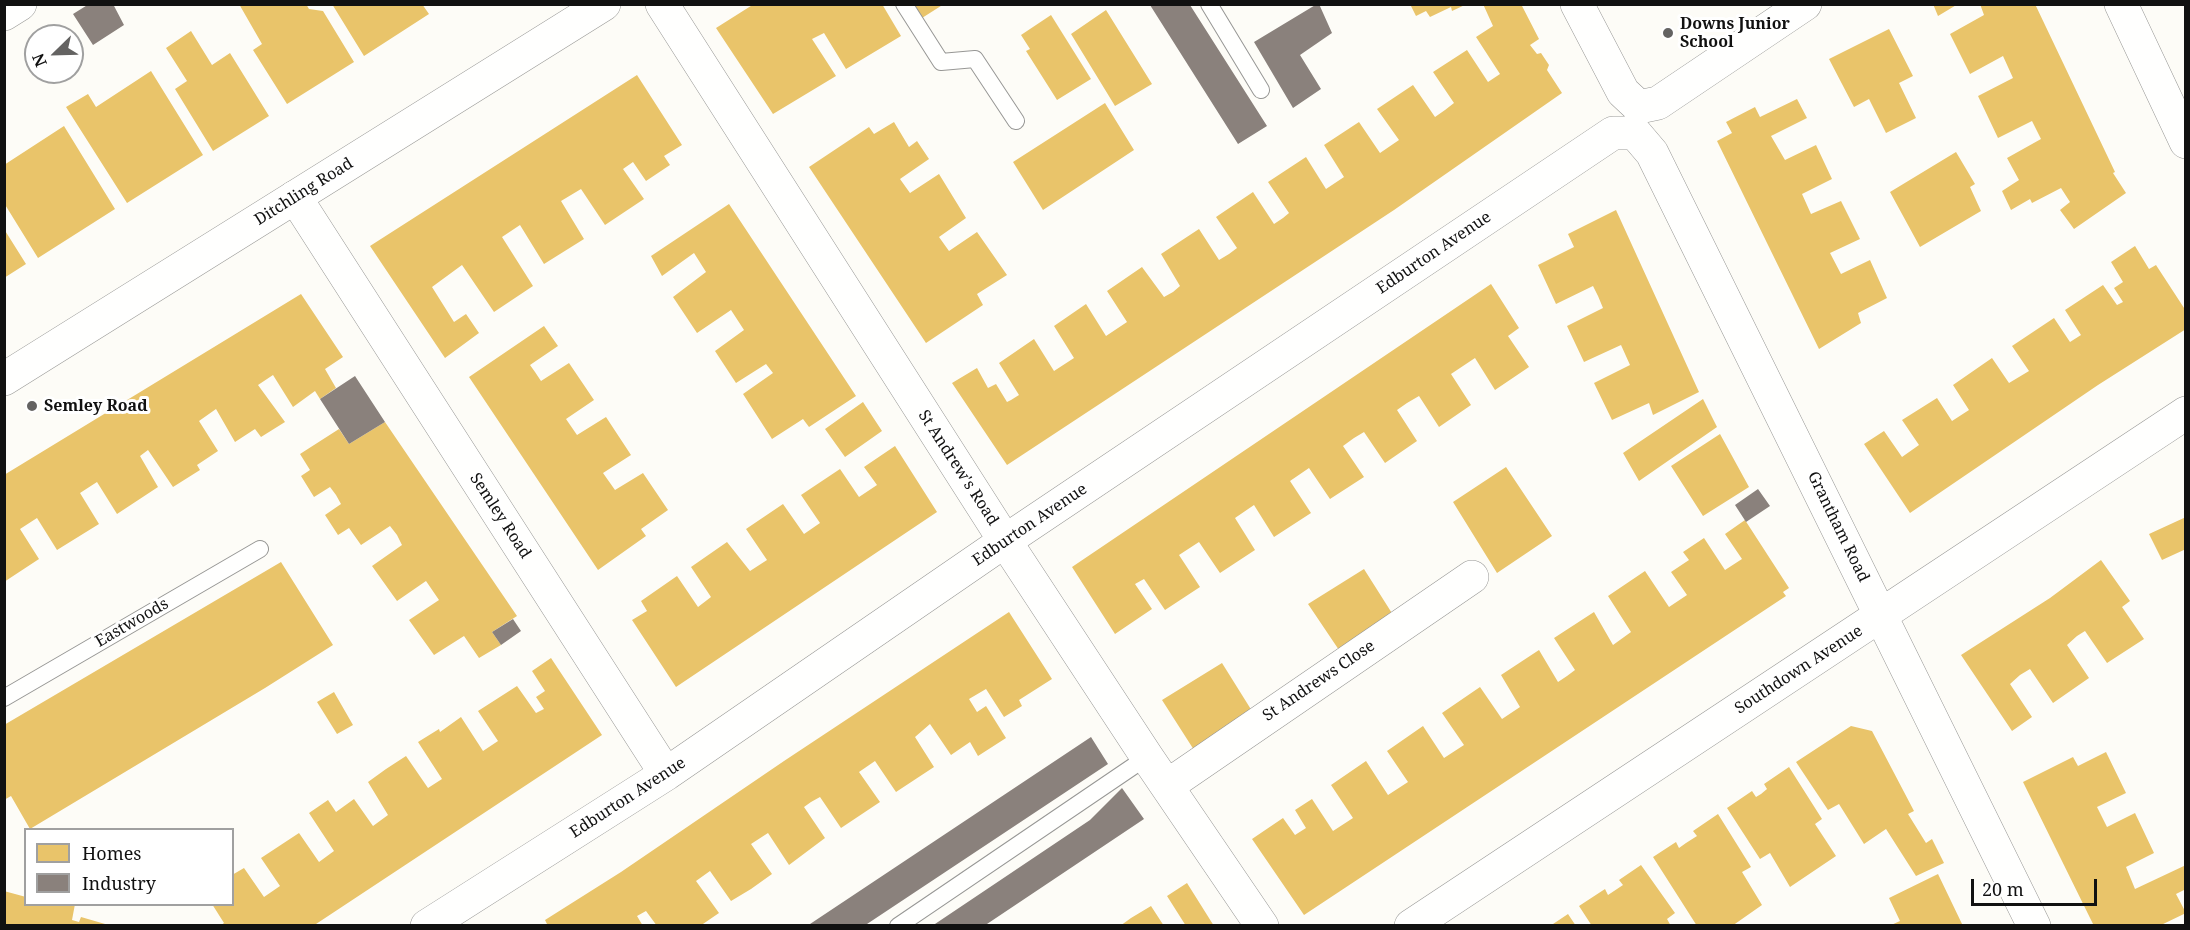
<!DOCTYPE html>
<html>
<head>
<meta charset="utf-8">
<style>
	body { margin:0 }
	#map { position:relative; width:2190px; height:930px; overflow:hidden; background:#fdfcf7; font-family:"Noto Serif",serif }
	canvas { display:block }
	.frame { position:absolute; inset:0; border:6px solid #111; pointer-events:none }
	.legend { position:absolute; left:24px; top:828px; width:210px; height:78px; box-sizing:border-box; background:#fff; border:2px solid #a0a0a0; margin:0; padding:8px 10px; list-style:none; font-size:18px; color:#111 }
	.legend li { display:flex; align-items:center; gap:12px; height:30px }
	.legend b { width:30px; border:2px solid #a0a0a0 }
	.north { position:absolute; left:24px; top:24px; width:60px; height:60px; box-sizing:border-box; background:#fff; border:2px solid #a0a0a0; border-radius:50%; rotate:247deg; font-size:16px; font-weight:700; line-height:24px; text-align:center; color:#111 }
	.north::after { content:''; display:block; margin:auto; width:21px; height:27px; background:#646362; clip-path:polygon(50% 0,100% 100%,50% 72%,0 100%) }
	.scale { position:absolute; left:1971px; top:879px; width:126px; height:27px; box-sizing:border-box; border:3px solid #111; border-top:0; padding-left:8px; font-size:18px; line-height:21px; white-space:nowrap; color:#111; -webkit-text-stroke:4px #fff; paint-order:stroke }
</style>
</head>
<body>
<div id="map">
<canvas width="2190" height="930"></canvas>
<div class="frame"></div>
<ul class="legend">
<li><b style="height:16px;background:#e9c46a"></b>Homes</li>
<li><b style="height:16px;background:#8a817c"></b>Industry</li>
</ul>
<div class="north">N</div>
<div class="scale">20 m</div>
</div>
<script>
const g = document.querySelector('canvas').getContext('2d');
g.lineJoin = 'round';
function fillPath(path, color) { g.fillStyle = color; g.fill(path, 'evenodd'); }
const toPath = rows => new Path2D(rows.map(r => 'M' + r).join(''));
function strokePath(path, color, width, dash) { g.strokeStyle = color; g.lineWidth = width; g.lineCap = dash ? 'butt' : 'round'; g.setLineDash(dash || []); g.stroke(path); }
function write(font, color, halo, rows, align = 'center') {
  g.font = font + ' "Noto Serif",serif'; g.lineWidth = 6; g.setLineDash([]); g.textBaseline = 'middle'; g.strokeStyle = halo; g.fillStyle = color; for (const [text, x, y, turn = 0] of rows) {
    g.save(); g.translate(x, y); g.rotate((+turn || 0) * Math.PI / 180); g.textAlign = isNaN(turn) ? turn : align; if (halo) g.strokeText(text, 0, 0); g.fillText(text, 0, 0); g.restore();
  }
}
fillPath(toPath([
	[239,4,306,4,309,9,323,11,354,62,287,104,253,50,262,44],
	[332,4,422,4,429,14,364,56],
	[754,4,882,4,901,36,846,69,824,33,812,39,836,76,773,114,716,28],
	[914,4,944,4,922,18],
	[1410,4,1467,4,1452,11,1451,7,1430,17,1426,11,1416,16],
	[1483,4,1521,4,1539,39,1530,45,1537,54,1541,53,1549,65,1547,70,1562,93,1394,210,1007,465,952,383,977,368,988,388,996,384,1007,402,1011,400,1019,395,999,363,1034,339,1054,371,1074,358,1054,326,1086,304,1106,336,1127,322,1107,291,1142,267,1164,297,1173,292,1180,286,1161,254,1199,229,1219,260,1229,254,1237,248,1216,217,1253,192,1274,224,1283,218,1289,213,1268,182,1306,157,1326,189,1344,177,1324,145,1359,122,1380,153,1399,140,1377,109,1413,85,1435,117,1445,110,1454,103,1433,72,1467,50,1488,82,1500,74,1476,37,1493,26],
	[1933,4,1958,4,1938,16],
	[1980,4,2035,4,2115,172,2113,173,2126,193,2074,229,2060,210,2070,202,2061,188,2032,203,2030,199,2011,210,2002,191,2019,180,2007,158,2041,139,2032,121,1998,138,1978,96,2013,78,2003,56,1970,74,1950,34,1984,15],
	[1106,10,1152,84,1115,106,1071,34],
	[1051,15,1091,79,1057,100,1026,51,1030,49,1021,35],
	[1889,29,1913,76,1899,83,1916,118,1886,133,1869,99,1854,107,1829,59],
	[191,31,212,65,230,53,269,116,213,151,175,89,187,81,166,48],
	[151,71,203,155,127,203,66,107,88,94,96,107],
	[637,75,682,145,664,156,670,165,646,181,633,162,623,169,644,199,605,225,581,189,561,201,584,239,544,264,520,225,502,237,533,286,494,312,462,265,432,287,454,322,466,314,479,333,445,358,370,246],
	[1797,99,1807,118,1771,136,1785,160,1816,145,1832,179,1802,194,1811,214,1841,201,1860,239,1830,253,1841,274,1870,260,1887,298,1858,313,1861,323,1819,349,1717,141,1732,133,1726,122,1755,107,1760,117],
	[1105,103,1134,150,1043,210,1013,162],
	[894,122,909,147,917,141,929,159,900,179,910,193,939,174,966,218,939,237,949,251,977,232,1007,275,977,294,983,305,926,343,809,167,869,127,874,134],
	[64,126,115,209,38,258,4,203,4,165],
	[1956,152,1975,184,1970,187,1981,211,1920,247,1890,192],
	[729,204,856,396,809,427,803,419,772,439,743,394,773,373,766,364,736,383,715,351,744,330,731,310,697,333,673,297,706,272,694,253,662,276,651,256],
	[1616,210,1699,392,1653,415,1649,403,1612,420,1594,383,1630,365,1621,345,1584,362,1567,326,1603,308,1598,296,1593,286,1556,304,1538,265,1574,247,1568,234],
	[4,229,26,264,4,278],
	[2135,246,2149,269,2156,265,2186,311,2186,329,2098,385,1910,513,1864,444,1884,431,1902,457,1919,445,1902,420,1937,398,1952,421,1969,410,1953,385,1992,358,2009,383,2029,371,2012,346,2054,318,2070,342,2081,335,2065,310,2103,285,2117,305,2123,302,2114,288,2123,282,2111,262],
	[1491,284,1519,328,1508,336,1529,367,1495,390,1475,358,1451,374,1471,405,1439,427,1419,396,1407,403,1397,410,1417,441,1385,463,1364,432,1354,438,1343,446,1364,477,1330,499,1309,468,1290,481,1311,513,1274,537,1254,505,1235,518,1255,550,1220,573,1199,542,1179,555,1200,587,1165,610,1144,579,1135,584,1152,609,1115,634,1072,567],
	[301,294,343,357,325,369,336,388,320,399,315,391,293,407,273,375,258,385,285,422,261,437,255,429,235,442,216,409,199,421,218,451,197,465,200,470,173,487,148,450,140,456,158,487,117,514,97,482,80,493,99,524,57,550,37,518,20,529,39,559,4,582,4,475],
	[544,326,558,346,530,365,535,372,541,381,569,363,594,400,566,419,577,435,606,417,631,455,603,473,615,490,643,473,668,510,641,529,646,536,598,570,469,377],
	[1703,399,1717,427,1639,481,1623,453],
	[863,402,882,431,845,457,825,429],
	[385,422,517,616,492,632,501,645,479,658,464,636,434,655,409,620,439,600,426,581,397,601,372,566,402,545,397,535,390,526,361,545,349,528,338,535,325,515,341,504,336,495,330,487,314,497,301,476,310,470,300,454,339,429,349,444],
	[1720,434,1749,487,1703,516,1671,466],
	[895,446,937,512,676,687,632,620,647,611,641,601,677,576,698,607,711,597,691,567,727,542,750,571,767,560,746,529,783,504,804,534,820,523,801,495,840,469,859,497,877,485,864,467],
	[1506,467,1552,536,1497,573,1453,502],
	[2186,517,2186,549,2162,560,2149,534],
	[1745,520,1789,588,1783,592,1786,596,1304,915,1252,839,1283,818,1295,835,1306,828,1295,810,1312,799,1333,831,1353,818,1331,785,1366,761,1388,795,1408,782,1387,751,1423,726,1444,758,1464,745,1442,713,1480,687,1502,719,1520,707,1501,675,1539,650,1558,682,1567,676,1575,670,1554,638,1594,612,1613,645,1631,632,1608,596,1645,571,1669,607,1687,595,1671,572,1689,560,1683,552,1704,538,1725,570,1742,559,1725,534],
	[2101,560,2130,601,2122,607,2144,639,2107,663,2085,631,2077,636,2067,645,2089,678,2053,703,2030,669,2020,675,2010,684,2032,717,2012,731,1961,655,2050,598],
	[281,562,333,645,265,688,30,829,11,796,4,800,4,725],
	[1364,569,1395,618,1341,653,1308,604],
	[1009,612,1052,679,1019,700,1022,706,1004,717,986,689,969,699,977,712,986,706,1006,738,978,756,970,742,951,755,930,724,915,737,934,767,896,792,875,761,859,772,880,802,841,828,820,797,811,802,804,807,825,838,789,865,768,833,751,844,772,874,751,889,731,901,710,871,696,881,719,913,700,926,657,926,646,911,637,916,643,926,548,926,545,920,621,872,784,761],
	[551,658,602,735,313,926,220,926,224,923,212,904,232,904,232,875,244,868,264,897,280,886,261,858,299,833,319,862,334,851,309,813,328,800,336,812,354,799,373,826,388,815,368,782,386,769,406,756,428,788,442,779,418,742,439,729,440,732,461,717,483,751,498,741,478,711,517,686,536,713,544,709,536,697,545,691,532,671],
	[1222,663,1252,711,1194,750,1162,700],
	[334,692,353,725,337,734,317,702],
	[1851,726,1872,731,1914,811,1908,814,1926,843,1932,839,1944,863,1916,876,1886,829,1864,844,1839,804,1828,810,1796,762],
	[2106,752,2126,793,2097,807,2107,827,2135,813,2154,853,2126,867,2135,889,2186,865,2186,889,2176,894,2186,913,2159,926,2094,926,2023,782,2073,757,2078,766],
	[1789,767,1822,819,1815,824,1836,856,1790,887,1770,853,1760,859,1727,808,1752,791,1756,797,1761,794,1767,789,1764,784],
	[1718,814,1751,867,1742,872,1762,905,1732,926,1697,926,1653,857,1676,842,1679,848,1686,843,1697,836,1693,831],
	[1641,865,1675,913,1667,919,1671,926,1592,926,1579,906,1605,889,1608,895,1623,885,1619,880],
	[1938,874,1963,926,1889,926,1900,921,1889,898],
	[1187,883,1214,926,1186,926,1167,896],
	[4,891,26,897,26,904,75,904,72,920,79,922,81,917,112,926,4,926],
	[1151,906,1164,926,1120,926,1131,918],
	[1568,914,1576,926,1550,926]
]), '#e9c46a');
fillPath(toPath([
	[89,4,113,4,124,25,93,45,73,14],
	[1317,4,1319,4,1332,33,1300,55,1321,89,1293,108,1254,42],
	[1150,5,1190,5,1267,126,1238,144],
	[355,376,385,422,349,444,320,399],
	[1758,489,1770,506,1746,522,1735,505],
	[513,619,521,631,501,645,492,632],
	[1091,737,1108,764,864,926,807,926],
	[1122,788,1144,819,984,926,932,926,1090,820]
]), '#8a817c');
const service = toPath([
	[904,4,941,62,975,59,1016,121],
	[1209,4,1261,90],
	[4,698,260,549],
	[898,926,1147,757]
]);
const minor = toPath([
	[662,4,1005,541,1147,757,1262,926],
	[1577,4,1623,92,1639,107,1658,103,1805,4],
	[2121,4,2186,142],
	[4,14,20,4],
	[295,197,666,774],
	[1167,786,1472,577],
	[427,926,666,774,1005,541,1613,133,1635,133,1652,153,2034,926],
	[1411,926,2186,413]
]);
const tertiary = toPath([
	[4,379,604,4]
]);
strokePath(service, '#979795', 18);
strokePath(minor, '#979795', 34);
strokePath(tertiary, '#979795', 34);
strokePath(service, '#fffffe', 16);
strokePath(minor, '#fffffe', 33);
strokePath(tertiary, '#fffffe', 33);
for (const [x, y, r, color] of [
	[1668,33,6,"#646362"],
	[32,406,6,"#646362"]
]) { const dot = new Path2D(); dot.arc(x, y, r, 0, 2 * Math.PI); g.fillStyle = color; g.fill(dot); strokePath(dot, '#fff', 2); }
write('bold 16px', '#111', '#fff', [
	["Downs Junior",1680,24],
	["School",1680,42],
	["Semley Road",44,406]
], 'left');
write('16px', '#111', '#fff', [
	["Ditchling Road",304,192,-32],
	["Edburton Avenue",1434,253,-34],
	["St Andrew's Road",958,468,57],
	["Semley Road",500,516,57],
	["Edburton Avenue",1030,525,-34],
	["Grantham Road",1838,527,64],
	["Eastwoods",132,623,-30],
	["Southdown Avenue",1799,670,-33],
	["St Andrews Close",1319,681,-34],
	["Edburton Avenue",628,798,-33]
]);
</script>
</body>
</html>
